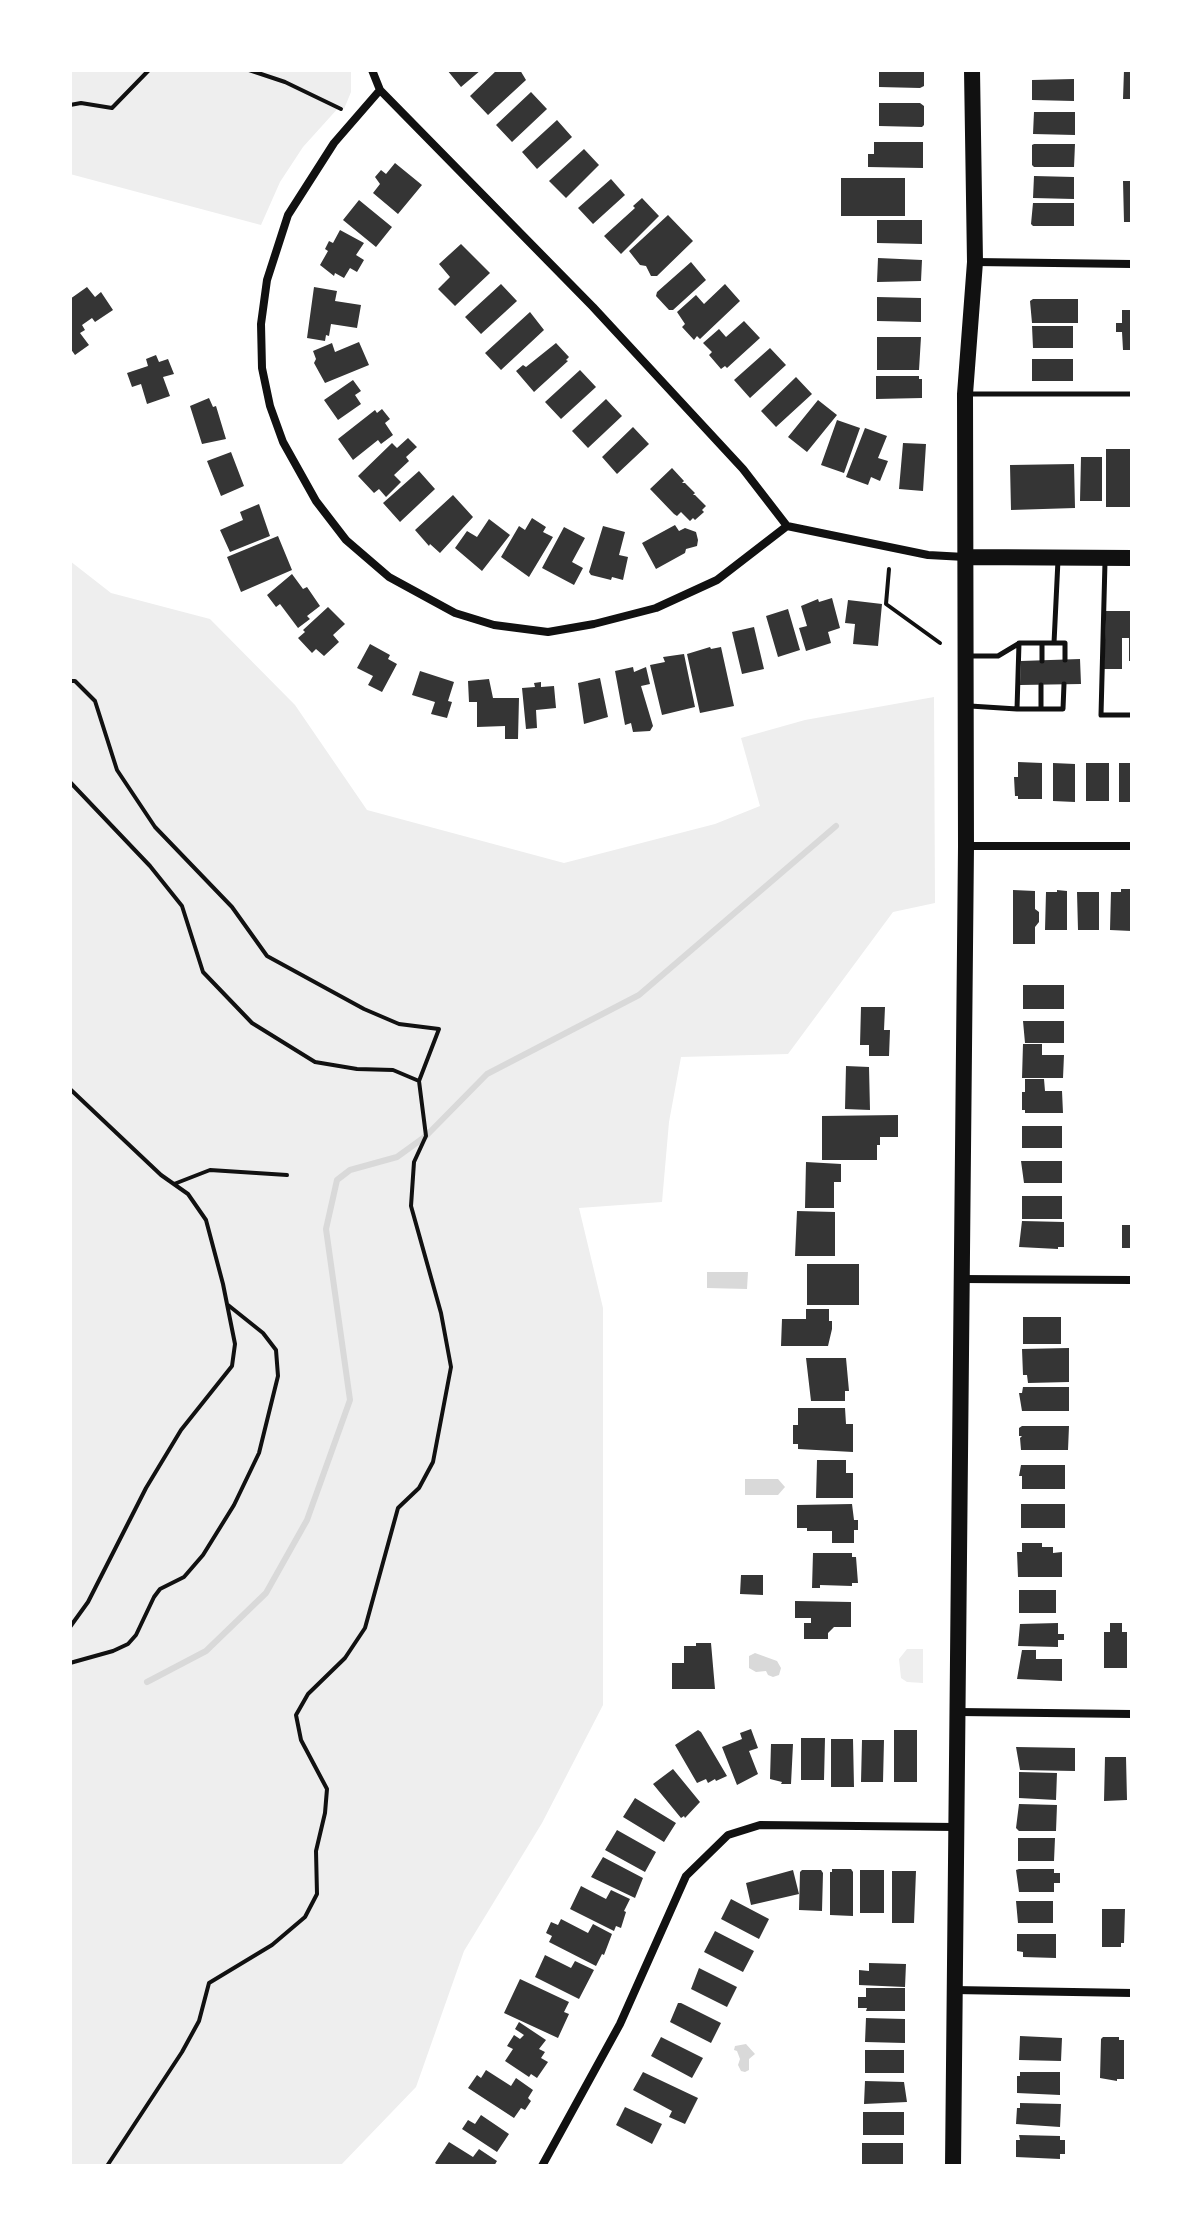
<!DOCTYPE html>
<html>
<head>
<meta charset="utf-8">
<style>
	body { margin:0 }
	#map { position:relative; width:1202px; height:2236px; overflow:hidden; background:#fff; font-family:"Noto Serif",serif }
	canvas { display:block }
	.frame { position:absolute; inset:0; border:72px solid #fff; pointer-events:none }
</style>
</head>
<body>
<div id="map">
<canvas width="1202" height="2236"></canvas>
<div class="frame"></div>
</div>
<script>
const g = document.querySelector('canvas').getContext('2d');
g.lineJoin = 'round';
function fillPath(path, color) { g.fillStyle = color; g.fill(path, 'evenodd'); }
const toPath = rows => new Path2D(rows.map(r => 'M' + r).join(''));
function strokePath(path, color, width, dash) { g.strokeStyle = color; g.lineWidth = width; g.lineCap = dash ? 'butt' : 'round'; g.setLineDash(dash || []); g.stroke(path); }
fillPath(toPath([
	[70,70,351,70,351,92,344,109,340,106,303,147,280,182,261,225,70,174],
	[70,561,111,593,210,619,295,705,367,810,564,863,715,824,760,806,741,738,805,720,934,697,935,903,893,912,788,1054,681,1057,669,1122,662,1202,579,1208,603,1308,603,1705,542,1823,464,1951,416,2087,340,2166,70,2166],
	[907,1649,923,1649,923,1683,907,1682,901,1678,899,1659]
]), '#eee');
fillPath(toPath([
	[707,1272,748,1272,747,1289,707,1288],
	[745,1479,778,1479,785,1487,778,1495,745,1495],
	[755,1653,777,1661,781,1668,779,1675,773,1677,768,1675,766,1671,756,1672,749,1668,749,1656],
	[746,2044,755,2054,749,2059,749,2070,745,2072,741,2071,738,2065,740,2059,737,2051,734,2050,735,2046]
]), '#d9d9d9');
strokePath(toPath([
	[147,1682,206,1651,266,1593,307,1520,350,1400,326,1229,337,1180,350,1170,397,1157,426,1136,487,1074,639,995,836,826]
]), '#d9d9d9', 6);
fillPath(toPath([
	[447,70,481,70,461,87],
	[497,70,520,70,526,80,488,115,470,96],
	[879,70,924,70,924,86,920,88,879,87],
	[1124,70,1132,70,1132,99,1123,99],
	[1074,79,1074,101,1032,100,1032,80],
	[531,92,547,109,512,142,496,125],
	[879,103,920,103,924,106,924,125,922,127,879,126],
	[1034,112,1075,112,1075,135,1033,134],
	[557,120,572,137,537,169,522,152],
	[874,142,923,142,923,168,868,167,868,154,874,154],
	[1034,144,1075,144,1074,167,1034,167,1032,165,1032,145],
	[584,149,599,165,566,198,549,181],
	[395,163,422,185,398,214,373,193,380,184,375,177,381,170,386,174],
	[1034,176,1074,177,1074,199,1033,198],
	[841,178,905,178,905,216,841,216],
	[611,179,625,195,593,224,578,208],
	[1123,181,1132,181,1132,222,1124,222],
	[642,198,659,216,621,254,604,236,635,208,633,206],
	[359,200,392,227,376,247,343,220],
	[1033,203,1074,203,1074,226,1033,226,1031,224],
	[668,215,693,241,657,276,651,276,646,266,640,265,629,251],
	[877,220,922,220,922,244,877,243],
	[340,230,364,243,356,255,364,260,357,272,350,268,344,278,335,273,334,276,320,265,328,251,325,249,329,241,333,243],
	[461,244,490,273,455,306,438,289,450,277,439,264],
	[878,258,922,260,921,281,877,282],
	[691,262,706,280,673,310,669,310,656,296,657,292],
	[501,284,517,301,481,334,465,317],
	[725,284,740,301,700,339,697,336,694,340,682,327,685,324,677,312,696,295,704,304],
	[87,287,95,297,101,292,113,310,95,322,92,318,82,325,85,330,80,333,89,345,75,355,70,348,70,299],
	[314,287,337,291,335,301,361,305,357,328,331,324,329,336,326,335,325,341,307,338],
	[877,297,921,298,921,322,877,321],
	[1033,299,1078,299,1078,323,1032,323,1030,301],
	[1122,310,1132,310,1132,350,1123,350,1122,332,1116,332,1116,323,1122,323],
	[530,312,544,330,501,370,485,353],
	[744,321,760,338,727,368,725,366,721,369,709,355,712,352,703,343,719,329,726,337],
	[1032,326,1073,326,1073,348,1033,348],
	[877,337,921,337,919,370,877,370],
	[359,342,369,365,325,383,314,363,316,359,313,351,332,343,335,352],
	[556,343,569,357,566,360,568,361,534,392,516,371,523,365,526,367],
	[770,348,786,365,750,398,734,380],
	[156,355,159,362,168,359,174,374,163,377,170,396,147,404,141,384,132,387,127,373,148,366,146,359],
	[1032,359,1073,359,1073,381,1032,381],
	[580,370,596,387,561,419,545,402],
	[876,376,919,376,919,379,922,379,922,398,876,399],
	[796,377,812,394,776,427,761,411],
	[353,380,361,391,355,395,361,404,338,420,324,400],
	[209,398,213,407,216,406,226,439,202,444,190,406],
	[606,399,622,416,588,448,572,431],
	[818,400,837,415,807,452,788,437],
	[382,409,390,419,385,423,393,435,381,444,378,440,353,460,338,439,375,410,377,413],
	[837,420,860,428,844,473,821,465],
	[633,427,649,444,617,474,602,457],
	[865,428,887,436,878,458,888,461,880,481,871,477,868,485,846,477],
	[408,438,417,447,406,457,409,461,394,475,401,482,386,497,379,489,374,493,358,476,392,443,397,448],
	[903,443,926,444,923,491,899,489],
	[1106,449,1132,449,1132,507,1106,507],
	[231,452,244,486,221,496,207,461],
	[1081,457,1102,457,1102,501,1080,501],
	[1074,464,1075,508,1011,510,1010,465],
	[672,468,684,481,682,483,685,483,695,493,693,495,695,495,706,506,702,510,704,512,695,520,693,518,690,521,681,512,677,516,674,514,650,489],
	[419,471,435,489,400,522,383,503],
	[453,495,473,517,440,553,430,544,429,546,415,530],
	[259,504,270,536,230,552,220,530,243,520,240,512],
	[532,518,546,527,543,532,553,537,529,577,501,557,519,526,525,530],
	[489,519,510,535,482,571,455,548,467,531,477,537],
	[675,525,679,531,685,528,696,532,698,540,697,546,686,549,685,553,656,569,642,543],
	[603,526,625,532,619,555,628,557,623,580,612,577,611,580,591,575,589,572],
	[564,527,585,538,572,562,583,568,574,585,542,568],
	[278,536,292,570,241,592,227,557],
	[292,574,303,589,307,587,320,606,307,616,310,619,298,628,280,604,276,607,267,595],
	[832,598,840,628,828,632,831,643,806,651,799,628,807,626,801,606,818,599,819,602],
	[848,600,882,604,878,646,853,644,855,624,845,623],
	[328,607,345,624,333,635,339,642,324,656,316,649,312,653,298,638,305,632,303,630],
	[788,609,800,650,778,657,766,616],
	[1106,611,1132,611,1132,661,1129,661,1129,638,1122,638,1122,669,1104,669],
	[754,627,764,669,742,674,732,632],
	[370,644,390,655,388,659,397,664,382,692,368,685,373,676,357,668],
	[710,647,711,649,721,647,734,706,700,713,687,654],
	[684,654,695,707,662,715,650,665,665,662,663,657],
	[1080,659,1081,684,1020,685,1021,661],
	[633,667,634,672,646,667,650,684,641,686,653,726,650,731,633,732,631,723,625,725,615,671],
	[420,671,454,682,448,701,452,702,447,718,431,714,435,702,412,695],
	[600,678,608,717,584,724,578,683],
	[489,679,493,698,519,698,518,739,505,739,505,726,477,727,477,702,469,702,468,681],
	[541,682,541,687,554,686,556,708,536,710,537,728,526,729,522,688,535,687,534,683],
	[1018,762,1042,763,1042,799,1018,799,1018,796,1015,796,1014,777,1018,777],
	[1053,763,1075,764,1075,802,1053,801],
	[1086,763,1109,763,1109,801,1086,801],
	[1119,763,1132,763,1132,802,1119,802],
	[1121,889,1132,889,1132,931,1110,930,1111,892,1121,892],
	[1013,890,1035,891,1035,909,1039,912,1039,922,1035,927,1035,944,1013,944],
	[1057,890,1067,891,1067,930,1045,930,1046,892,1057,892],
	[1077,892,1099,892,1099,930,1078,930],
	[1023,985,1064,985,1064,1009,1023,1009],
	[861,1007,885,1007,884,1030,890,1030,889,1056,869,1056,869,1045,860,1045],
	[1023,1021,1064,1021,1064,1043,1025,1043],
	[1023,1044,1042,1044,1042,1055,1064,1055,1063,1078,1022,1078],
	[846,1066,869,1067,870,1110,845,1109],
	[1025,1079,1044,1079,1045,1091,1062,1091,1063,1113,1025,1113,1025,1110,1022,1110,1022,1092,1025,1092],
	[898,1115,898,1137,880,1137,880,1145,877,1145,877,1160,822,1160,822,1116],
	[1022,1126,1062,1126,1062,1148,1022,1148],
	[1021,1161,1062,1161,1062,1183,1024,1183],
	[806,1162,841,1164,841,1182,834,1182,834,1208,805,1208],
	[1022,1196,1062,1196,1062,1219,1022,1219],
	[797,1211,835,1212,835,1256,795,1256],
	[1022,1221,1064,1222,1064,1247,1058,1247,1058,1249,1019,1247],
	[1122,1225,1132,1225,1132,1248,1122,1248],
	[807,1264,859,1264,859,1305,807,1305],
	[806,1309,829,1309,829,1321,832,1321,832,1329,828,1346,781,1346,782,1319,806,1319],
	[1023,1317,1061,1317,1061,1344,1023,1344],
	[1069,1348,1069,1382,1028,1383,1027,1375,1023,1375,1022,1349],
	[806,1358,846,1358,849,1391,845,1391,845,1401,811,1401],
	[1023,1387,1069,1387,1069,1411,1022,1411,1019,1393,1022,1393],
	[798,1408,845,1408,846,1424,853,1424,853,1452,798,1449,798,1444,793,1444,793,1425,798,1425],
	[1022,1426,1069,1426,1068,1450,1021,1450,1020,1438,1022,1436,1019,1436,1019,1428],
	[817,1460,846,1460,846,1473,853,1473,853,1498,816,1498],
	[1021,1465,1065,1465,1065,1489,1022,1489,1022,1476,1019,1476],
	[852,1504,854,1520,858,1520,858,1530,854,1530,854,1543,832,1543,832,1531,807,1531,807,1528,797,1528,797,1505],
	[1021,1504,1065,1504,1065,1528,1021,1528],
	[1022,1543,1042,1543,1042,1547,1053,1547,1053,1553,1062,1552,1062,1577,1018,1577,1017,1552,1022,1552],
	[813,1553,852,1553,852,1557,856,1557,858,1583,852,1583,852,1586,820,1585,820,1588,812,1588],
	[741,1575,763,1575,763,1595,740,1594],
	[1019,1590,1056,1590,1056,1613,1019,1613],
	[795,1601,851,1602,851,1627,834,1627,828,1633,828,1639,804,1639,804,1623,811,1623,811,1618,795,1618],
	[1058,1623,1058,1634,1064,1634,1064,1640,1058,1640,1058,1647,1018,1646,1020,1624],
	[1110,1623,1122,1623,1122,1632,1127,1632,1127,1668,1104,1668,1104,1632,1110,1632],
	[696,1643,711,1643,715,1689,672,1689,672,1663,684,1663,684,1646,696,1646],
	[1022,1650,1036,1650,1036,1659,1062,1659,1062,1681,1017,1679],
	[751,1729,758,1748,749,1751,758,1774,737,1785,722,1747,742,1739,740,1733],
	[698,1730,701,1732,727,1776,716,1781,715,1779,708,1783,706,1779,697,1783,675,1745],
	[894,1730,917,1730,917,1782,894,1782],
	[801,1738,825,1738,824,1780,801,1780],
	[831,1739,853,1739,854,1787,831,1787],
	[862,1740,884,1740,883,1782,861,1782],
	[771,1744,793,1744,791,1784,781,1784,782,1782,770,1779],
	[1016,1747,1075,1748,1075,1771,1020,1770],
	[1105,1757,1126,1757,1127,1800,1104,1801],
	[673,1769,700,1802,685,1818,684,1816,681,1818,653,1784],
	[1019,1772,1057,1773,1056,1800,1019,1798],
	[635,1798,676,1823,664,1842,623,1817],
	[1019,1804,1057,1805,1056,1831,1019,1831,1016,1828],
	[617,1830,656,1852,645,1872,605,1850],
	[1018,1838,1055,1838,1054,1861,1018,1861],
	[603,1857,643,1878,635,1898,591,1877],
	[832,1869,851,1869,853,1872,853,1916,830,1915,830,1872,832,1872],
	[1019,1869,1054,1869,1054,1873,1060,1873,1060,1883,1054,1883,1054,1892,1019,1892,1016,1870],
	[793,1870,799,1894,751,1905,746,1883],
	[802,1870,821,1870,823,1873,822,1911,799,1910,800,1872],
	[860,1870,884,1870,884,1913,860,1913],
	[892,1871,916,1871,914,1923,892,1923],
	[581,1886,606,1899,611,1890,630,1899,624,1911,626,1912,621,1928,616,1926,614,1931,570,1909],
	[731,1899,769,1919,759,1939,721,1919],
	[1016,1901,1053,1901,1053,1923,1018,1923],
	[1102,1909,1125,1909,1124,1943,1121,1943,1121,1947,1102,1947],
	[561,1919,588,1933,593,1924,612,1934,604,1955,602,1954,596,1966,549,1942,552,1936,546,1933,551,1922,558,1925],
	[715,1931,754,1951,743,1972,704,1952],
	[1017,1934,1056,1934,1056,1958,1023,1957,1023,1952,1017,1951],
	[545,1955,571,1968,575,1961,594,1970,579,1999,535,1977],
	[869,1963,906,1964,905,1987,859,1985,859,1970,869,1971],
	[699,1968,737,1987,727,2007,691,1989],
	[520,1979,569,2002,564,2012,569,2014,558,2038,504,2013],
	[866,1988,905,1988,905,2011,866,2011,867,2008,858,2008,858,1997,866,1997],
	[678,2003,681,2003,721,2023,711,2043,670,2022],
	[866,2018,905,2019,905,2043,865,2042],
	[519,2022,546,2040,539,2049,545,2052,541,2058,548,2062,537,2078,531,2074,529,2077,505,2061,513,2049,507,2046,514,2035,520,2039,524,2035,515,2029],
	[1020,2036,1062,2038,1061,2061,1019,2060],
	[661,2037,703,2058,692,2078,651,2056],
	[1103,2037,1119,2037,1119,2040,1124,2040,1124,2079,1117,2079,1117,2081,1100,2078,1101,2039],
	[865,2050,904,2050,904,2073,865,2073],
	[486,2070,511,2086,516,2078,533,2090,528,2098,531,2101,525,2110,521,2108,514,2118,468,2088,477,2075,481,2078],
	[643,2072,698,2098,685,2124,669,2117,672,2111,633,2090],
	[1020,2072,1060,2072,1060,2095,1017,2093,1017,2076,1020,2076],
	[865,2081,904,2082,907,2102,864,2104],
	[1020,2103,1061,2104,1060,2127,1016,2124,1017,2108,1020,2108],
	[625,2107,662,2124,652,2144,616,2125],
	[863,2112,904,2112,904,2135,863,2135],
	[481,2115,509,2134,497,2152,462,2129,468,2120,475,2124],
	[1019,2135,1060,2136,1060,2140,1065,2140,1065,2154,1060,2154,1060,2159,1016,2157,1016,2140,1020,2140],
	[449,2142,473,2157,479,2149,497,2161,494,2166,439,2166,435,2163],
	[862,2143,903,2143,903,2166,862,2166]
]), '#353535');
strokePath(toPath([
	[249,70,285,82,341,109],
	[70,105,81,103,112,108,149,70],
	[889,569,886,604,940,643],
	[70,681,75,681,95,701,117,770,155,827,232,907,267,956,364,1009,399,1024,439,1029,419,1081],
	[70,782,150,866,182,906,203,972,252,1023,315,1062,357,1069,393,1070,419,1081,426,1136,414,1162,411,1206,441,1313,451,1367,433,1462,419,1488,398,1508,365,1628,345,1658,308,1694,296,1715,301,1740,327,1789,325,1813,316,1851,317,1894,305,1917,272,1945,209,1983,199,2021,182,2052,107,2166],
	[70,1089,161,1175,188,1194,206,1220,223,1284,235,1344,232,1366,181,1430,146,1488,88,1602,70,1627],
	[174,1184,210,1170,287,1175],
	[70,1663,113,1651,128,1644,136,1635,154,1597,160,1589,184,1577,203,1555,234,1505,259,1453,278,1376,276,1350,263,1333,228,1305]
]), '#111', 4);
strokePath(toPath([
	[966,394,1132,394],
	[1105,562,1101,715,1132,715],
	[1054,643,1058,560],
	[967,656,998,656,1018,644],
	[1042,661,1042,643,1065,643,1065,660],
	[1041,685,1041,709,1063,709,1064,684],
	[970,706,1017,709],
	[1041,709,1017,709,1019,643,1042,643]
]), '#111', 5);
strokePath(toPath([
	[372,70,380,90,593,307,743,469,787,526,928,555,965,557],
	[380,90,334,143,288,215,267,280,261,324,262,368,270,406,283,442,316,501,346,540,389,577,455,613,494,625,548,632,594,624,656,608,717,580,787,526],
	[975,262,1132,264],
	[966,846,1132,846],
	[961,1279,1132,1280],
	[959,1712,1132,1714],
	[954,1990,1132,1993],
	[542,2166,620,2024,686,1876,728,1835,760,1825,956,1827]
]), '#111', 8);
strokePath(toPath([
	[965,557,1132,558],
	[953,2166,966,846,965,394,975,262,972,70]
]), '#111', 16);
</script>
</body>
</html>
